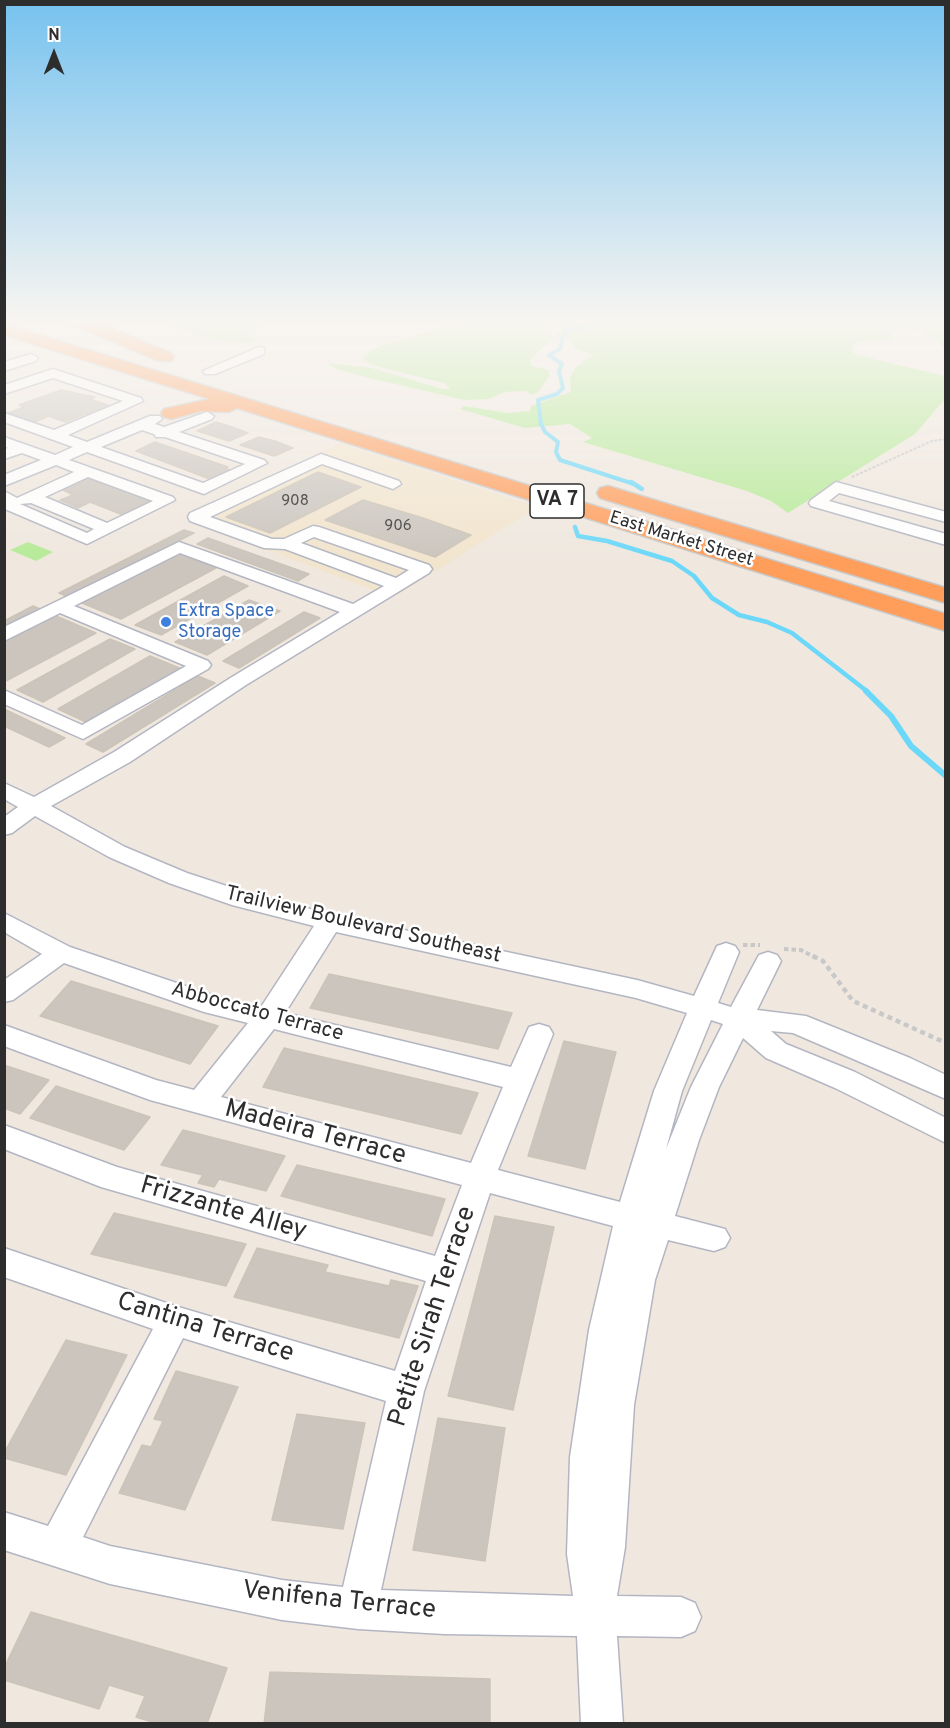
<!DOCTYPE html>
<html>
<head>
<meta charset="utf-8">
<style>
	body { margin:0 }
	#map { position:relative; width:950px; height:1728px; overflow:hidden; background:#f0e8df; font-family:Overpass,sans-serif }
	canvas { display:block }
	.frame { position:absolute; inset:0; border:6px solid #2d2d2d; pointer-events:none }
	.north { position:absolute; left:24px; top:24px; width:60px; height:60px; -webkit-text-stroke:4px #fff; paint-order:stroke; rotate:0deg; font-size:16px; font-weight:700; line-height:24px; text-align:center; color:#2d2d2d }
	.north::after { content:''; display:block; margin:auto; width:21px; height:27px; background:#2d2d2d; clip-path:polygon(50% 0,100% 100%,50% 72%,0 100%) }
</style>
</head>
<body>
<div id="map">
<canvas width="950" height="1728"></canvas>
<div class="frame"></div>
<div class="north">N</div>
</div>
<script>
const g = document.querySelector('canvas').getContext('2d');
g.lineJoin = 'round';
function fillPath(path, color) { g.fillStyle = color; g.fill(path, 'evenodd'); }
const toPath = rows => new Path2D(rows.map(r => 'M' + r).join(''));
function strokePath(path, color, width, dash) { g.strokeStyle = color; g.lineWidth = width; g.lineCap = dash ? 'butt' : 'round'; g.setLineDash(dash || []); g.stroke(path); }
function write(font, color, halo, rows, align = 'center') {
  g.font = font + ' Overpass,sans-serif'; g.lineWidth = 5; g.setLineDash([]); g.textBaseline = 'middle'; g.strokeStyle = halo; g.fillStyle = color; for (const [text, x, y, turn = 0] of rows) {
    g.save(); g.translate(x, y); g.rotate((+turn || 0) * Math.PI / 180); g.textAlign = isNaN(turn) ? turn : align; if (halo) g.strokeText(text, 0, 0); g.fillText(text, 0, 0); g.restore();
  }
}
fillPath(toPath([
	[340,443,537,507,398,595,383,594,186,519]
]), '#f2e5ce');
fillPath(toPath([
	[166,320,264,320,265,326,247,334,258,342,247,343,227,342,172,327],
	[467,320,549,320,553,337,530,360,532,366,549,370,549,376,538,392,532,395,526,391,505,392,488,399,465,400,369,378,336,369,327,363,372,368,442,389,451,389,444,383,372,365,363,359,368,352,381,346],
	[551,320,945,320,945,350,941,343,923,333,902,330,890,331,893,340,857,342,852,346,853,354,945,376,945,399,915,434,788,513,771,501,747,491,583,442,592,438,570,424,525,428,460,409,464,406,508,413,530,411,531,406,571,392,570,377,575,368,593,355,574,348,574,341,558,337,556,334,569,327],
	[28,542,53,552,36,561,10,550]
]), '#b6ea98');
strokePath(toPath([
	[560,320,561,326,568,332],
	[596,320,568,332,563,336,560,349,549,355,562,364,559,371,563,388,557,394,538,400,541,424,545,432,558,442,556,452,560,460,634,484]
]), '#6bd8f9', 4);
strokePath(toPath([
	[631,482,642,489],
	[575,527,578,536,607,541,672,561,694,576,712,598,739,615,767,622,792,633,868,692]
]), '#6bd8f9', 4.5);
strokePath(toPath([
	[866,691,891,716,911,746,946,776]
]), '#6bd8f9', 6);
const building = toPath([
	[61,390,95,397,90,399,108,405,65,422,49,416,35,422,8,413,24,407,19,405,61,390],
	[216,422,235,428,248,433,229,441,197,431,216,422],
	[259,437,275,441,293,448,274,456,240,445,259,437],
	[155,442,228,467,225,468,235,472,215,481,136,451,155,442],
	[318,472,361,487,270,533,226,517,318,472],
	[91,477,101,482,153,501,123,515,90,502,78,508,60,500,73,495,61,489,91,477],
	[363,500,423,518,471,535,435,557,325,520,363,500],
	[184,530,194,533,68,597,59,593,184,530],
	[208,538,309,574,298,581,197,544,208,538],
	[177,553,216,568,121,619,82,603,177,553],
	[224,576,248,586,161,635,135,625,224,576],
	[249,600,280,611,207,655,175,642,249,600],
	[33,606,43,610,4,629,4,621,33,606],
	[304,612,320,618,239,668,223,661,304,612],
	[56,616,96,633,4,682,4,643,56,616],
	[110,639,135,649,43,702,17,690,110,639],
	[150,656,182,669,90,724,58,709,150,656],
	[198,676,215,683,103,752,86,744,198,676],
	[4,709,65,738,49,747,4,726,4,709],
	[329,974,512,1013,498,1049,310,1008,329,974],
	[71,981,218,1026,190,1064,40,1016,71,981],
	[564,1041,616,1052,585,1169,528,1156,564,1041],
	[284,1048,478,1093,461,1134,263,1087,284,1048],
	[4,1065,49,1080,20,1114,4,1108,4,1065],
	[56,1086,150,1117,124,1150,30,1118,56,1086],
	[183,1130,285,1156,266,1191,219,1179,214,1187,198,1183,203,1175,161,1165,183,1130],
	[297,1165,445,1199,432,1236,281,1196,297,1165],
	[114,1213,246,1244,226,1286,91,1254,114,1213],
	[495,1216,554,1227,513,1410,448,1396,495,1216],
	[257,1248,328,1265,325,1272,389,1286,391,1280,418,1286,399,1338,234,1297,257,1248],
	[66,1340,127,1355,66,1475,4,1458,4,1453,66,1340],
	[176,1371,238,1387,185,1510,119,1493,142,1445,151,1447,163,1421,154,1419,176,1371],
	[297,1414,365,1423,343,1529,272,1520,297,1414],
	[438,1418,505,1428,485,1561,413,1550,438,1418],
	[31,1612,227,1668,207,1724,159,1724,136,1717,145,1696,109,1685,99,1709,4,1680,4,1668,31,1612],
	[270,1672,490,1679,490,1724,303,1721,303,1724,264,1724,270,1672]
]);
fillPath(building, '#cbc5be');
strokePath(building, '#ccc4b8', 1.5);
const minor = toPath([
	[259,347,264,348,264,354,215,374,205,374,203,371,259,347],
	[31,354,38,358,36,361,4,371,4,362,31,354],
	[53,369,141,398,143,401,68,435,87,442,150,416,160,416,162,419,155,424,164,427,207,412,214,416,212,419,179,432,264,460,267,463,204,494,87,452,69,460,173,497,175,500,87,544,5,509,4,491,17,498,74,472,56,465,4,486,4,475,41,460,22,453,4,459,4,449,8,448,4,446,4,437,55,455,73,447,4,422,4,413,54,430,123,401,53,378,4,394,4,385,53,369],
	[142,430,154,434,156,437,165,437,245,464,203,483,101,447,142,430],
	[88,477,153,501,107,523,45,497,88,477],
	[31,503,94,529,87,533,20,504,31,503],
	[321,454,399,481,401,484,393,489,322,464,210,517,272,539,284,539,313,526,319,527,429,565,432,569,429,573,246,685,130,762,51,806,125,847,187,873,248,893,330,914,637,980,694,996,717,946,726,943,735,946,739,952,718,1003,731,1007,759,955,768,952,777,955,781,961,757,1010,806,1016,910,1058,946,1075,946,1099,793,1033,771,1031,786,1044,855,1072,946,1118,946,1143,835,1088,766,1058,743,1038,719,1087,699,1140,675,1216,725,1229,730,1238,725,1247,714,1251,668,1240,655,1280,634,1405,625,1547,617,1596,681,1597,695,1603,701,1617,695,1631,681,1637,617,1636,623,1724,581,1724,577,1636,444,1634,358,1629,282,1620,110,1584,4,1550,4,1512,48,1526,153,1329,4,1277,4,1248,175,1306,395,1371,426,1281,101,1187,4,1149,4,1125,117,1167,435,1256,462,1185,150,1100,4,1046,4,1025,156,1080,194,1090,248,1023,204,1012,64,963,13,1000,4,1002,4,980,42,954,4,932,4,913,70,947,218,997,261,1007,314,926,232,905,169,883,109,857,35,816,12,833,4,835,4,817,18,807,4,799,4,783,34,797,114,752,232,677,340,612,180,553,74,606,208,661,211,665,208,669,83,739,4,704,4,690,82,725,186,666,60,613,4,641,4,627,179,542,353,604,384,586,285,549,264,548,190,521,188,517,190,513,321,454],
	[314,537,409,570,396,578,301,543,314,537],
	[336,932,636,998,687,1013,654,1091,620,1202,498,1170,553,1034,549,1027,539,1024,529,1027,511,1067,285,1013,336,932],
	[711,1020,723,1024,691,1087,666,1149,682,1091,711,1020],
	[274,1029,503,1087,471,1163,221,1097,274,1029],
	[490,1193,613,1226,589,1330,570,1457,567,1554,573,1596,381,1590,424,1391,490,1193],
	[183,1338,386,1401,343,1587,282,1580,110,1546,83,1537,183,1338],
	[836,482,946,512,946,522,839,493,829,501,946,534,946,545,811,506,809,503,811,500,836,482]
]);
const highway = toPath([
	[69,320,91,320,171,353,174,357,171,361,159,361,71,324,69,320],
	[4,324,946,614,946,631,237,408,229,412,201,411,171,419,164,417,161,413,164,409,210,399,4,335,4,324],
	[608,486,946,588,946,603,600,498,597,493,600,488,608,486]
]);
strokePath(minor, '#b3b6c2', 3);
strokePath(highway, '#c8c8c8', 3);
strokePath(toPath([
	[852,477,932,441,946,439]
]), '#c8c8c8', 2, [3, 1.5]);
strokePath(toPath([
	[743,945,760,945],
	[784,949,801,950,816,958]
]), '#c8c8c8', 4, [4.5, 3]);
strokePath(toPath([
	[813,956,823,961,853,1001,946,1043]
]), '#c8c8c8', 4.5, [5, 4]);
fillPath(minor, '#fff');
fillPath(highway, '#ff9d5b');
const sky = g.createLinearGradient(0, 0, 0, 562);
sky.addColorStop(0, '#76c2ef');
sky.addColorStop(0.57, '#f8f5f1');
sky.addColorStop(1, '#f8f5f100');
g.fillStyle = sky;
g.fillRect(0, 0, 950, 562);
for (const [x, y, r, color] of [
	[166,622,6,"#3f7fe0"]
]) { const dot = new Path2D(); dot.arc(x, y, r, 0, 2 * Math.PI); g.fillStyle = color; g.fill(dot); strokePath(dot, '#fff', 2); }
write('15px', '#545351', null, [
	["908",295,502],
	["906",398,527]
]);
write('18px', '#2d2d2d', '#fff', [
	["East Market Street",681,540,17]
]);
write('18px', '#366cbe', '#fff', [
	["Extra Space",178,612],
	["Storage",178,633]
], 'left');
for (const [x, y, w] of [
	[557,501,54]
]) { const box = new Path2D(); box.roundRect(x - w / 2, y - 17, w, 34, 4.5); g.fillStyle = '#fff'; g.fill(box); strokePath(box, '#2d2d2d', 1.5); }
write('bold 20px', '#2d2d2d', null, [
	["VA 7",557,501]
]);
write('21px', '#2d2d2d', '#fff', [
	["Trailview Boulevard Southeast",363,926,13],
	["Abboccato Terrace",257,1013,15]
]);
write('26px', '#2d2d2d', '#fff', [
	["Madeira Terrace",315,1134,15],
	["Frizzante Alley",223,1210,16],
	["Petite Sirah Terrace",434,1317,-72],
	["Cantina Terrace",205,1329,17],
	["Venifena Terrace",339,1602,6]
]);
</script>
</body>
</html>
